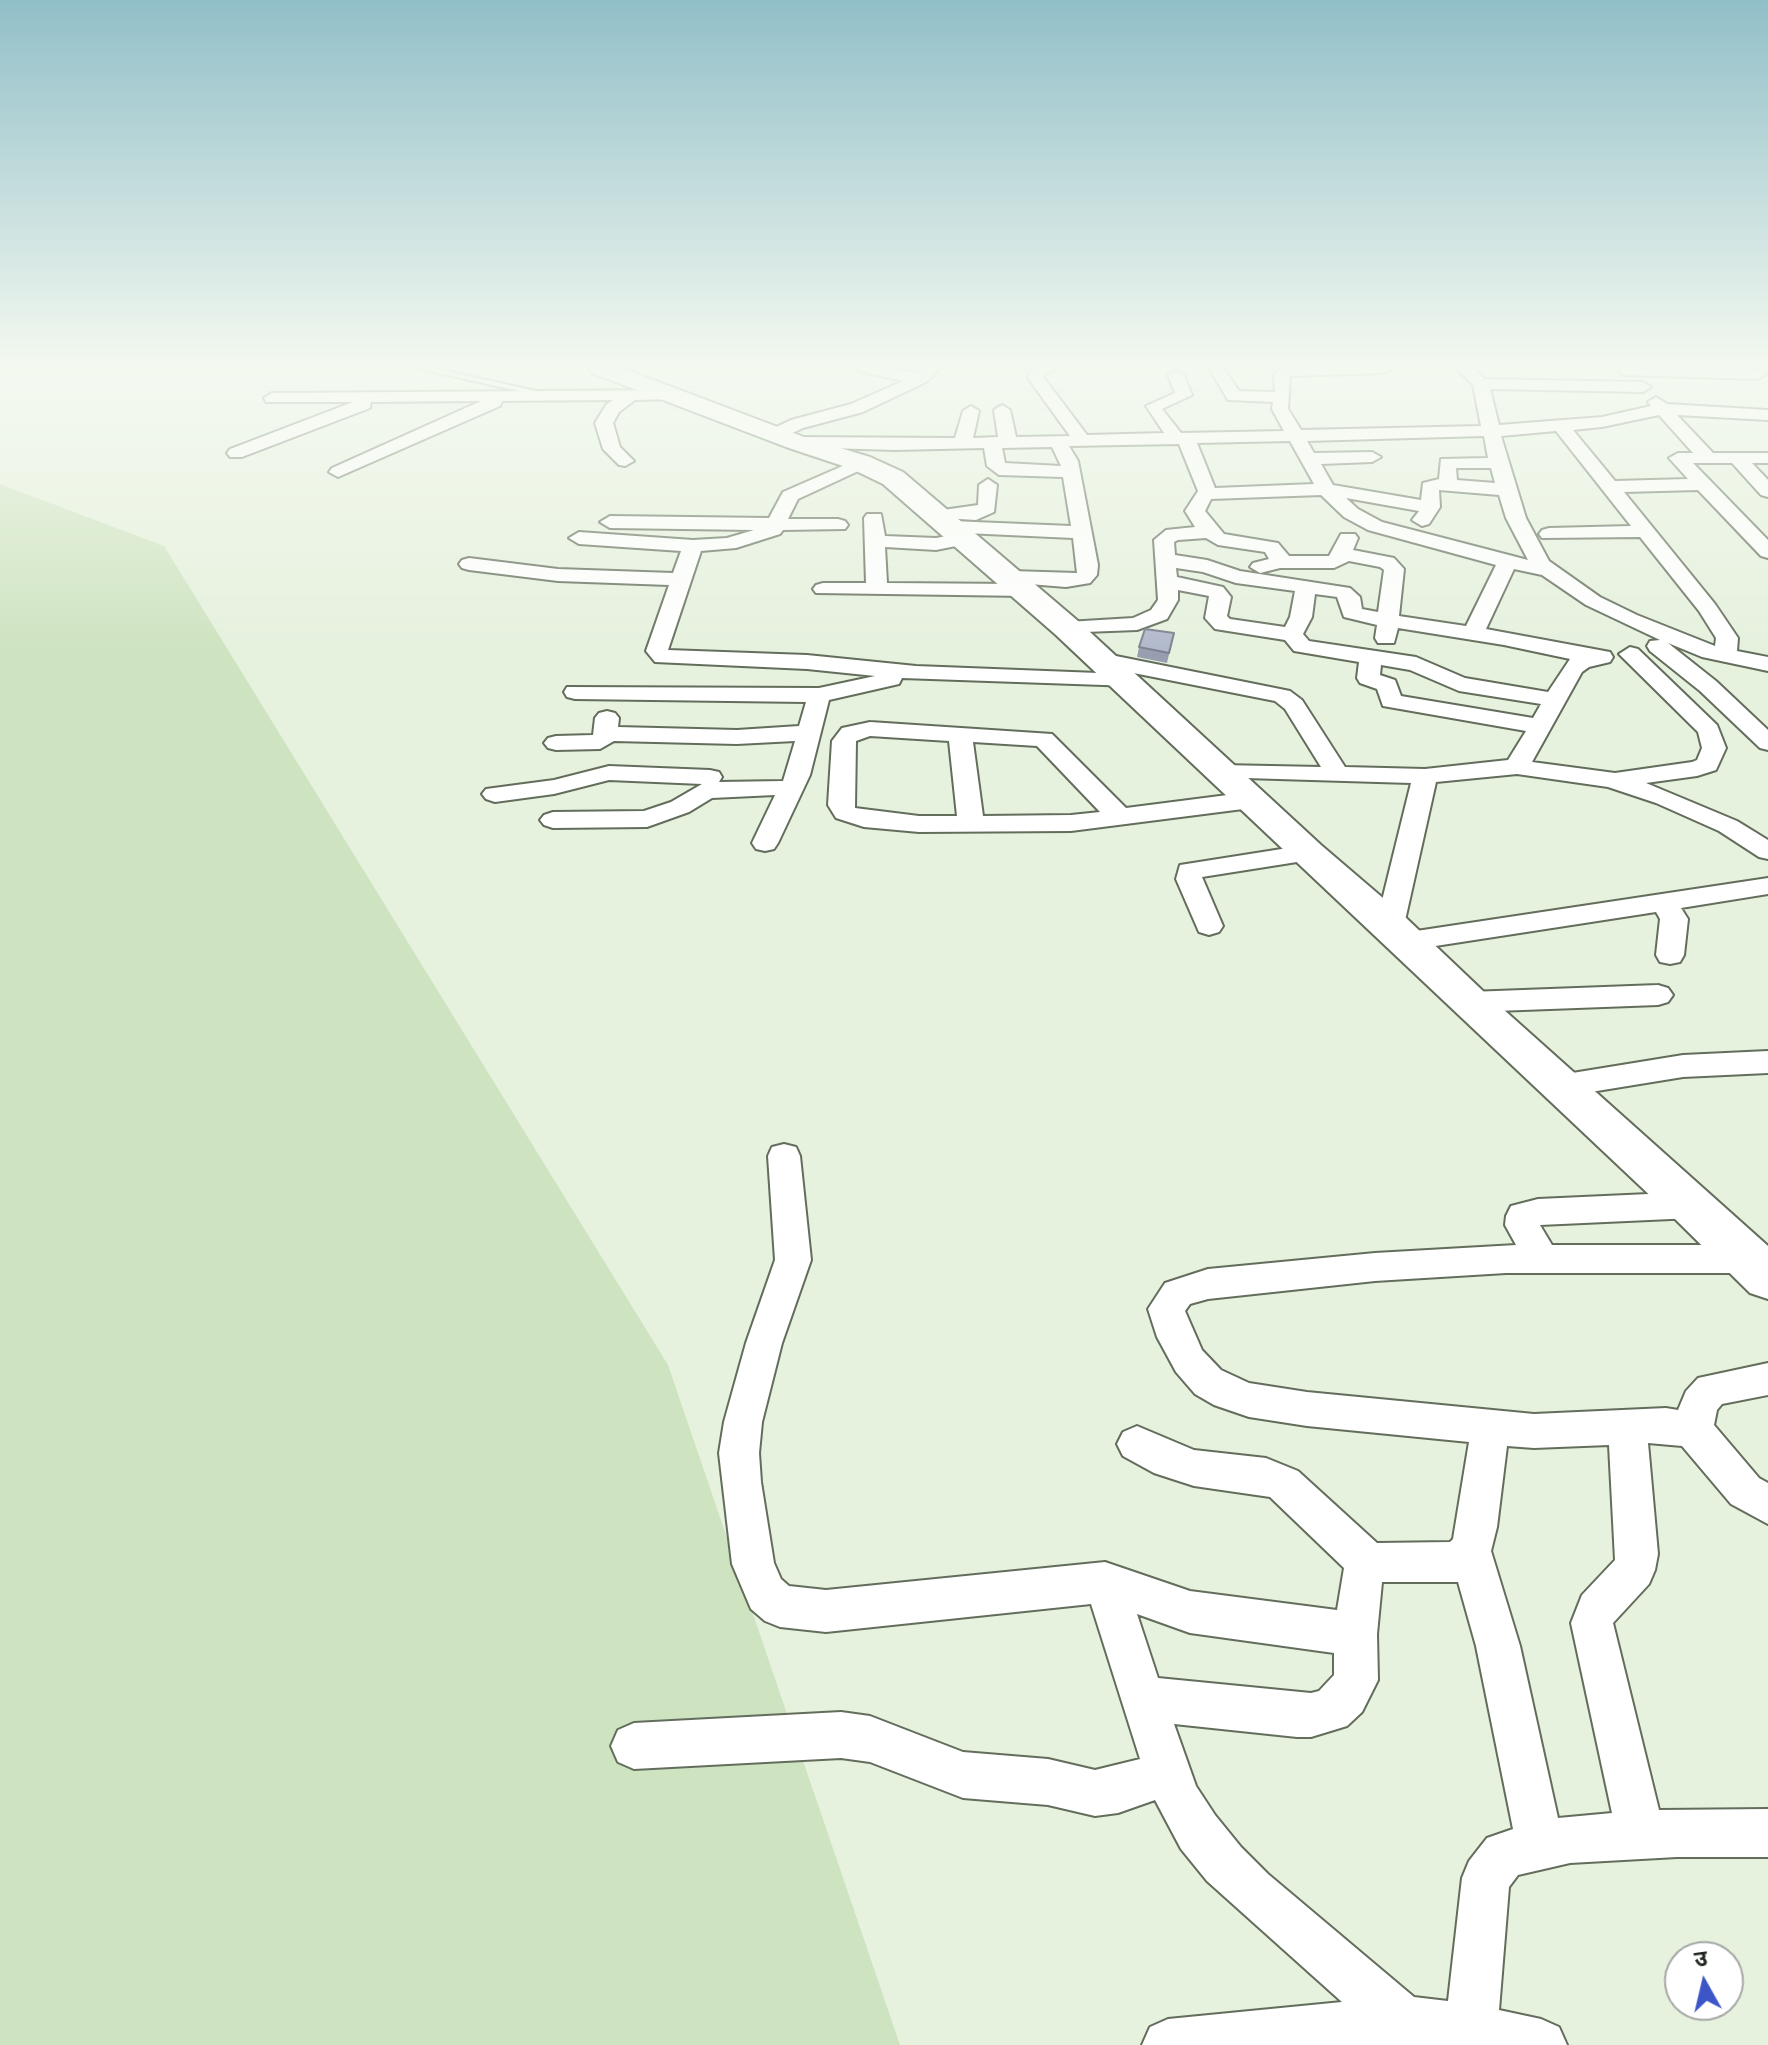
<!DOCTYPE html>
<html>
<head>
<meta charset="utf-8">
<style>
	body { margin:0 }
	#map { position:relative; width:1768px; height:2045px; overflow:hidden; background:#e6f1de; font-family:"Fira Sans","Noto Sans Devanagari",sans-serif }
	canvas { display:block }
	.north { position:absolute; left:1664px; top:1941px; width:80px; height:80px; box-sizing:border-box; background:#fff; border:2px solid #a6a8a5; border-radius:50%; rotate:352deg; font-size:22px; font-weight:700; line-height:32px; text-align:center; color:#21261f }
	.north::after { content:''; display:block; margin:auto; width:28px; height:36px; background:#3c56c8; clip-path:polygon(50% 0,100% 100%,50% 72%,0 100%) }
</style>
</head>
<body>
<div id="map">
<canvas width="1768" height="2045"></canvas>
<div class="north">उ</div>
</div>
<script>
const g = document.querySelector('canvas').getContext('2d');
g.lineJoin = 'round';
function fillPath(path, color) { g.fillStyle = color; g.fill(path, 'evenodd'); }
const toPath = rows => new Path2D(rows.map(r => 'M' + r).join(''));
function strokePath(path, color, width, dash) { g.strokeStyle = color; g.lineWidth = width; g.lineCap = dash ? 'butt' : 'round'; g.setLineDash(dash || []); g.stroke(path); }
fillPath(toPath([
	[0,484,164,546,668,1365,900,2045,0,2045]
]), '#cee3c0');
const lane = toPath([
	[416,368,433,368,554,395,550,398,416,368]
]);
const street = toPath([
	[856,368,889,368,917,373,923,368,941,368,926,382,863,412,803,428,782,438,770,438,767,434,770,430,791,420,851,404,903,381,858,371,856,368],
	[1031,368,1057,368,1045,374,1044,378,1087,435,1164,433,1146,406,1175,393,1168,375,1176,370,1184,375,1192,395,1162,409,1181,433,1284,431,1272,409,1273,402,1228,400,1209,368,1223,368,1239,391,1275,392,1274,374,1282,368,1392,368,1384,373,1290,376,1288,409,1301,430,1481,426,1473,385,1456,368,1473,368,1485,379,1643,382,1651,387,1643,392,1490,389,1499,425,1602,417,1651,406,1648,402,1656,397,1667,404,1768,410,1768,420,1677,415,1713,453,1768,453,1768,463,1752,463,1768,480,1768,497,1761,495,1732,463,1693,463,1768,540,1768,558,1761,556,1698,490,1624,492,1715,604,1738,638,1737,651,1768,657,1768,671,1702,657,1668,643,1716,681,1768,730,1768,750,1760,748,1700,691,1650,651,1647,646,1650,641,1660,640,1586,605,1542,575,1514,569,1486,629,1610,652,1613,657,1610,662,1589,667,1582,672,1532,762,1615,773,1692,762,1697,760,1702,748,1698,732,1619,654,1630,647,1638,649,1717,725,1726,748,1716,770,1697,776,1646,783,1737,821,1768,840,1768,859,1759,857,1719,831,1656,803,1608,787,1517,774,1436,782,1404,925,1400,931,1390,934,1380,931,1376,925,1411,783,1212,777,1209,772,1212,767,1221,765,1321,767,1285,709,1275,701,1093,665,1090,660,1093,655,1101,653,1290,691,1302,700,1345,767,1425,769,1508,760,1526,731,1383,706,1377,689,1360,683,1357,678,1359,662,1294,651,1285,640,1215,629,1205,618,1209,596,1178,590,1178,600,1167,619,1137,630,1059,633,1056,628,1067,622,1133,618,1151,610,1158,600,1154,540,1166,530,1195,527,1185,511,1198,491,1179,444,1069,446,1078,461,1098,565,1097,575,1090,583,1066,587,1029,584,1036,590,1026,596,816,593,813,589,816,585,823,583,866,583,864,518,867,514,881,514,885,536,936,538,963,533,944,531,941,527,951,521,1071,526,1063,477,999,475,987,466,984,448,895,450,795,447,786,442,795,437,955,438,963,411,971,406,979,411,973,438,998,437,994,410,1002,405,1010,410,1016,437,1070,436,1028,378,1031,368],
	[1659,415,1693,453,1678,453,1669,458,1688,479,1615,481,1573,430,1602,427,1659,415],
	[1556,431,1631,526,1549,528,1542,530,1539,534,1542,538,1640,537,1699,611,1716,638,1715,646,1637,615,1600,597,1549,561,1526,518,1501,436,1556,431],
	[1484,436,1488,458,1441,459,1439,479,1423,483,1421,500,1333,485,1321,464,1372,462,1381,457,1372,452,1314,453,1307,441,1484,436],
	[1290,441,1314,484,1215,488,1197,443,1290,441],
	[1052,447,1061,466,1005,463,1002,448,1052,447],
	[1456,468,1491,468,1495,483,1457,480,1456,468],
	[1439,490,1499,495,1506,518,1528,560,1382,522,1358,509,1346,498,1419,511,1412,520,1422,526,1429,524,1440,507,1439,490],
	[1321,495,1344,517,1368,530,1496,565,1466,626,1399,616,1404,569,1394,558,1353,550,1358,538,1355,534,1341,534,1329,556,1289,556,1278,543,1224,534,1205,511,1211,499,1321,495],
	[965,533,1073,538,1077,573,1011,571,1001,577,1004,581,1019,584,887,583,885,547,936,550,971,543,974,539,965,533],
	[1206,538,1218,545,1265,552,1269,559,1253,563,1250,567,1260,573,1280,568,1334,568,1349,561,1380,567,1384,570,1378,612,1362,609,1360,597,1350,588,1240,571,1207,560,1175,555,1174,542,1178,540,1206,538],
	[1176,568,1203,572,1236,583,1295,591,1290,617,1285,627,1230,619,1227,616,1231,597,1223,587,1177,577,1176,568],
	[1315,594,1337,597,1344,617,1377,625,1375,638,1378,643,1394,643,1398,628,1504,645,1570,659,1548,692,1465,678,1416,657,1309,641,1303,634,1312,617,1315,594],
	[1381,665,1410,670,1459,691,1541,704,1533,718,1401,696,1395,680,1380,675,1381,665],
	[1619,368,1758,369,1766,374,1758,379,1626,375,1620,373,1619,368],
	[669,390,677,395,675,399,635,400,619,412,613,423,620,447,634,461,625,466,619,465,603,449,595,423,606,405,613,400,502,401,500,406,338,477,329,472,332,468,481,401,371,402,370,408,242,457,230,457,227,453,230,449,353,402,266,402,264,398,272,393,669,390],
	[861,458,870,463,867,467,798,499,788,519,838,519,845,521,848,525,845,529,783,530,780,534,736,548,701,551,668,650,807,655,916,666,1124,674,1132,676,1135,681,1132,686,902,678,899,684,829,700,810,775,778,843,774,849,765,851,756,849,752,843,775,795,712,798,689,812,647,827,553,828,544,825,540,820,544,815,553,812,644,811,671,802,702,784,609,780,554,794,495,802,486,799,482,794,486,789,554,780,609,766,710,770,719,772,722,777,719,782,783,781,795,741,737,744,614,741,600,749,556,750,548,748,544,743,548,738,556,736,593,735,595,718,599,713,607,711,615,713,619,718,618,727,737,730,799,726,806,702,575,699,567,697,564,692,567,687,819,688,875,676,807,669,655,662,646,651,669,585,558,581,469,570,462,568,459,564,462,560,469,558,558,569,673,573,681,551,579,544,569,538,579,532,693,540,727,538,754,530,610,528,600,522,610,516,769,518,783,492,861,458],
	[988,479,997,485,994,512,976,520,943,518,940,514,943,510,978,505,979,485,988,479],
	[870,722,1052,734,1126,808,1251,792,1260,795,1264,800,1260,805,1251,808,1071,831,919,832,864,827,836,818,828,805,832,741,842,728,870,722],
	[870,736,949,741,957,816,919,816,855,808,856,741,870,736],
	[973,742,1037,746,1100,812,1071,815,983,816,973,742],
	[1307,845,1316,847,1320,853,1316,859,1202,877,1223,926,1219,932,1209,935,1199,932,1176,879,1180,865,1307,845],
	[1768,878,1768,894,1681,908,1688,919,1684,955,1680,962,1670,964,1660,962,1656,955,1660,919,1656,912,1403,951,1393,949,1389,942,1393,935,1403,933,1768,878],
	[1658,985,1668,988,1673,995,1668,1002,1658,1005,1469,1012,1459,1009,1454,1002,1459,995,1469,992,1658,985],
	[1768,1051,1768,1073,1683,1077,1560,1097,1549,1094,1544,1086,1549,1078,1560,1075,1683,1055,1768,1051],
	[784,1144,796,1147,800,1156,811,1260,782,1343,762,1422,759,1453,761,1482,774,1563,781,1579,789,1586,826,1590,1105,1562,1190,1591,1337,1610,1344,1568,1270,1497,1194,1486,1154,1473,1123,1456,1117,1444,1123,1432,1137,1426,1194,1450,1266,1458,1298,1471,1377,1543,1450,1542,1453,1539,1469,1442,1307,1426,1249,1417,1214,1405,1195,1394,1176,1372,1157,1337,1148,1309,1165,1283,1208,1269,1375,1253,1516,1245,1505,1225,1506,1216,1511,1206,1538,1199,1693,1192,1705,1196,1710,1205,1705,1214,1693,1218,1540,1225,1552,1245,1748,1245,1760,1249,1766,1259,1760,1269,1748,1273,1506,1273,1375,1281,1208,1299,1190,1304,1185,1311,1202,1350,1221,1370,1249,1383,1307,1392,1534,1414,1666,1408,1678,1410,1686,1391,1698,1378,1768,1363,1768,1395,1722,1404,1717,1410,1714,1425,1759,1478,1768,1483,1768,1524,1731,1504,1682,1446,1648,1443,1658,1554,1655,1570,1649,1584,1613,1623,1659,1810,1768,1809,1768,1857,1677,1857,1570,1863,1518,1875,1509,1887,1499,2010,1541,2019,1559,2027,1567,2045,1142,2045,1150,2027,1168,2019,1342,2002,1207,1881,1181,1849,1155,1800,1118,1813,1095,1816,1048,1805,963,1798,870,1762,841,1758,634,1769,618,1762,611,1746,618,1730,634,1723,841,1712,870,1716,963,1752,1048,1759,1095,1770,1140,1759,1091,1604,826,1632,780,1627,765,1621,751,1609,732,1564,719,1453,724,1422,746,1343,775,1260,768,1156,772,1147,784,1144],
	[1609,1445,1615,1560,1582,1595,1571,1623,1612,1813,1558,1818,1520,1646,1491,1551,1497,1527,1507,1446,1534,1448,1609,1445],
	[1382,1582,1458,1582,1476,1646,1513,1829,1487,1838,1469,1861,1462,1878,1448,2001,1414,1997,1268,1874,1241,1847,1215,1815,1196,1786,1174,1724,1297,1737,1311,1737,1347,1726,1362,1712,1378,1680,1377,1634,1382,1582],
	[1137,1614,1190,1633,1334,1653,1334,1675,1319,1691,1311,1693,1158,1678,1137,1614]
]);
const secondary = toPath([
	[588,368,622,368,804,437,870,457,903,472,1078,621,1321,845,1404,916,1484,992,1768,1246,1768,1299,1750,1293,1675,1219,1056,635,883,484,852,469,786,447,592,373,588,368]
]);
strokePath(lane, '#636d5c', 4);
strokePath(street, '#636d5c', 4);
strokePath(secondary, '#636d5c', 4);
fillPath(lane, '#fff');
fillPath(street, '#fff');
fillPath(secondary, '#fff');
fillPath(toPath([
	[1174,633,1167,663,1137,657,1139,647]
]), '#979eaf');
const building = toPath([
	[1145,629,1174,633,1169,653,1139,647,1145,629]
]);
fillPath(building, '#b0b8cb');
strokePath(building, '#7b818e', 2);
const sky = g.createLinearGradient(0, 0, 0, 654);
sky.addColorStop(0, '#91bfc8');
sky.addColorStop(0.56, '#f4f9f0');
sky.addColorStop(1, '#f4f9f000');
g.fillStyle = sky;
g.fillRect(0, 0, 1768, 654);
</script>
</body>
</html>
